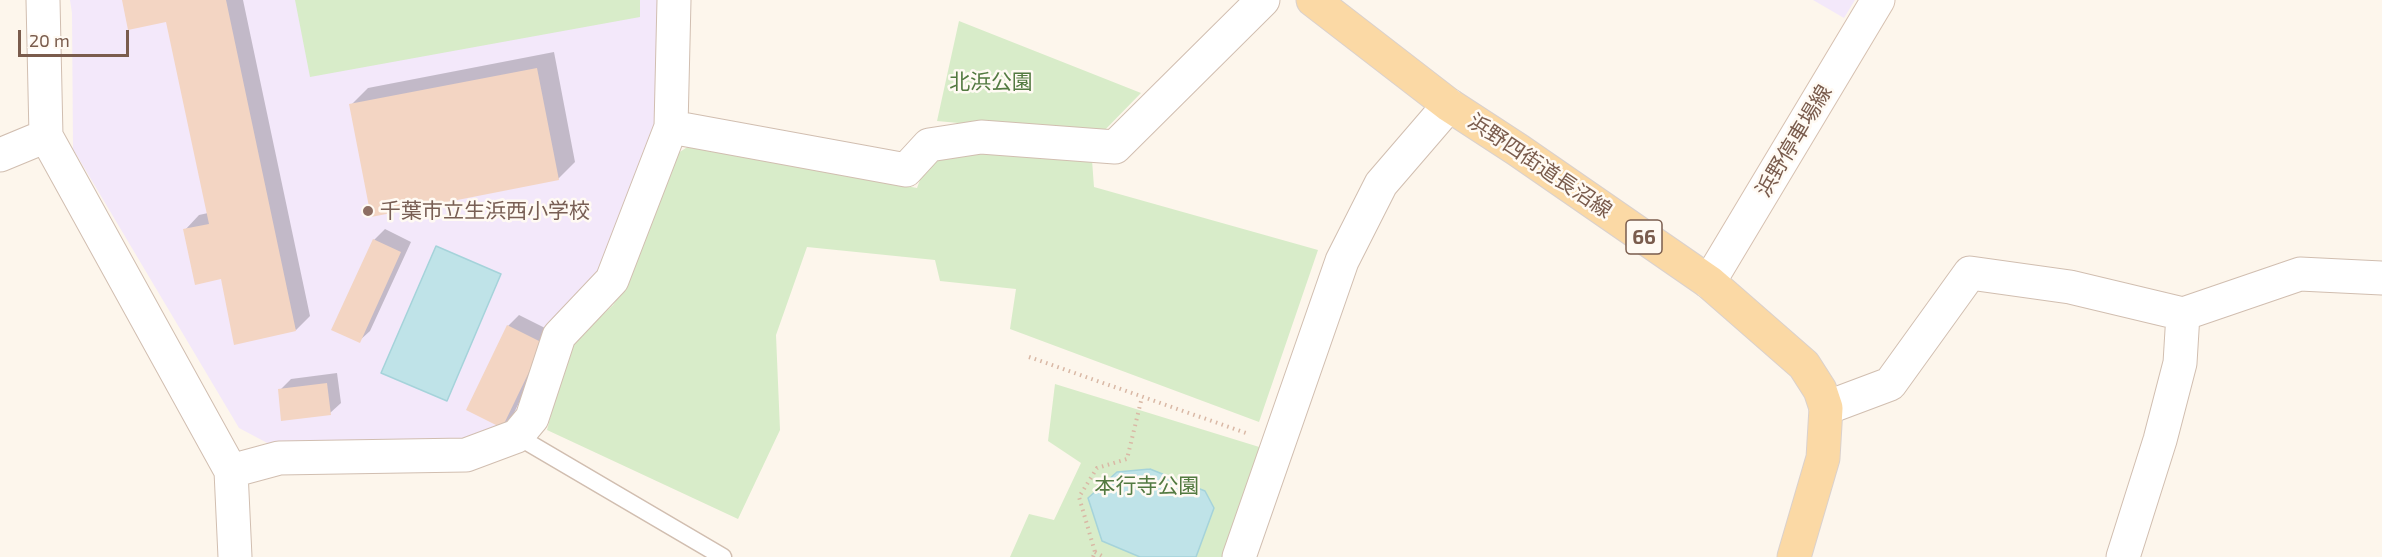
<!DOCTYPE html>
<html>
<head>
<meta charset="utf-8">
<style>
	body { margin:0 }
	#map { position:relative; width:2382px; height:557px; overflow:hidden; background:#fdf6ec; font-family:"Exo 2",sans-serif }
	canvas { display:block }
	.scale { position:absolute; left:18px; top:30px; width:111px; height:27px; box-sizing:border-box; border:3px solid #7a5c4d; border-top:0; padding-left:8px; font-size:18px; line-height:21px; white-space:nowrap; color:#7a5c4d; -webkit-text-stroke:4px #fffaf3; paint-order:stroke }
</style>
</head>
<body>
<div id="map">
<canvas width="2382" height="557"></canvas>
<div class="scale">20 m</div>
</div>
<script>
const g = document.querySelector('canvas').getContext('2d');
g.lineJoin = 'round';
function fillPath(path, color) { g.fillStyle = color; g.fill(path, 'evenodd'); }
const toPath = rows => new Path2D(rows.map(r => 'M' + r).join(''));
function strokePath(path, color, width, dash) { g.strokeStyle = color; g.lineWidth = width; g.lineCap = dash ? 'butt' : 'round'; g.setLineDash(dash || []); g.stroke(path); }
function write(font, color, halo, rows, align = 'center') {
  g.font = font + ' "Exo 2","Noto Sans JP",sans-serif'; g.lineWidth = 5; g.setLineDash([]); g.textBaseline = 'middle'; g.strokeStyle = halo; g.fillStyle = color; for (const [text, x, y, turn = 0] of rows) {
    g.save(); g.translate(x, y); g.rotate((+turn || 0) * Math.PI / 180); g.textAlign = isNaN(turn) ? turn : align; if (halo) g.strokeText(text, 0, 0); g.fillText(text, 0, 0); g.restore();
  }
}
fillPath(toPath([
	[70,0,660,0,655,129,603,273,528,416,485,437,273,446,239,428,73,149,72,13],
	[1813,0,1855,0,1844,18]
]), '#f3e8fa');
fillPath(toPath([
	[295,0,640,0,640,17,310,77],
	[959,21,1141,93,1099,136,937,121],
	[689,146,917,188,928,158,979,146,1092,160,1094,187,1318,250,1259,422,1010,329,1016,289,940,281,935,260,807,247,776,335,780,430,738,519,547,430,568,347,613,305,631,277,672,157],
	[1055,384,1269,450,1230,557,1010,557,1029,514,1054,520,1081,463,1048,441]
]), '#d8ecc9');
const water = toPath([
	[436,246,501,274,447,401,381,373,436,246],
	[1150,469,1205,491,1214,508,1196,557,1140,557,1102,541,1088,498,1117,472,1150,469]
]);
fillPath(water, '#bfe3e8');
strokePath(water, '#a5d3da', 1.5);
fillPath(toPath([
	[124,0,243,0,310,316,296,330,222,277,185,230,199,215,208,213,167,21],
	[554,52,575,162,558,179,351,105,368,88],
	[385,229,411,242,370,331,359,341,374,240],
	[519,315,553,332,513,415,502,426,508,326],
	[337,373,341,403,330,413,280,390,291,379]
]), '#0003');
fillPath(toPath([
	[122,0,226,0,296,331,234,345,221,279,195,285,183,229,209,224,166,22,128,30],
	[537,68,559,180,371,217,349,104],
	[373,239,401,252,360,343,331,330],
	[507,325,543,343,502,428,466,410],
	[327,383,331,415,281,421,278,389]
]), '#f3d5c3');
const lane = toPath([
	[517,436,723,557]
]);
const street = toPath([
	[43,0,46,136,231,471,235,557],
	[671,127,906,170,929,145,981,137,1115,147,1263,0],
	[0,155,46,136],
	[1826,408,1890,384,1970,273,2070,287,2183,314,2300,274,2382,278],
	[231,471,279,458,466,455,517,436,532,418,559,336,612,280,671,127,674,0],
	[1239,557,1342,261,1381,184,1449,105],
	[2123,557,2160,440,2180,363,2183,314]
]);
const secondary = toPath([
	[1709,282,1878,0]
]);
const primary = toPath([
	[1313,0,1449,105,1518,150,1709,282,1804,365,1820,390,1826,408,1823,458,1794,557]
]);
strokePath(lane, '#d1beb0', 19);
strokePath(street, '#d1beb0', 35);
strokePath(secondary, '#d6c0b0', 35);
strokePath(primary, '#dad1cd', 35);
strokePath(toPath([
	[1029,357,1246,433],
	[1095,552,1104,557],
	[1093,557,1095,552,1079,497,1097,468,1127,459,1142,397]
]), '#d9b8a5', 4, [1.5, 4.5]);
strokePath(lane, '#fff', 16);
strokePath(street, '#fff', 33);
strokePath(secondary, '#fff', 33);
strokePath(primary, '#fbd9a5', 33);
for (const [x, y, r, color] of [
	[368,211,6,"#8d6e63"]
]) { const dot = new Path2D(); dot.arc(x, y, r, 0, 2 * Math.PI); g.fillStyle = color; g.fill(dot); strokePath(dot, '#fffaf3', 2); }
for (const [x, y, w] of [
	[1644,237,36]
]) { const box = new Path2D(); box.roundRect(x - w / 2, y - 17, w, 34, 4.5); g.fillStyle = '#fffaf3'; g.fill(box); strokePath(box, '#7a5c4d', 1.5); }
write('bold 20px', '#7a5c4d', null, [
	["66",1644,237]
]);
write('21px', '#537a41', '#fffaf3', [
	["北浜公園",991,82],
	["本行寺公園",1147,486]
]);
write('21px', '#7a5c4d', '#fffaf3', [
	["浜野停車場線",1794,141,-59],
	["浜野四街道長沼線",1540,166,34]
]);
write('21px', '#785e54', '#fffaf3', [
	["千葉市立生浜西小学校",380,211]
], 'left');
</script>
</body>
</html>
